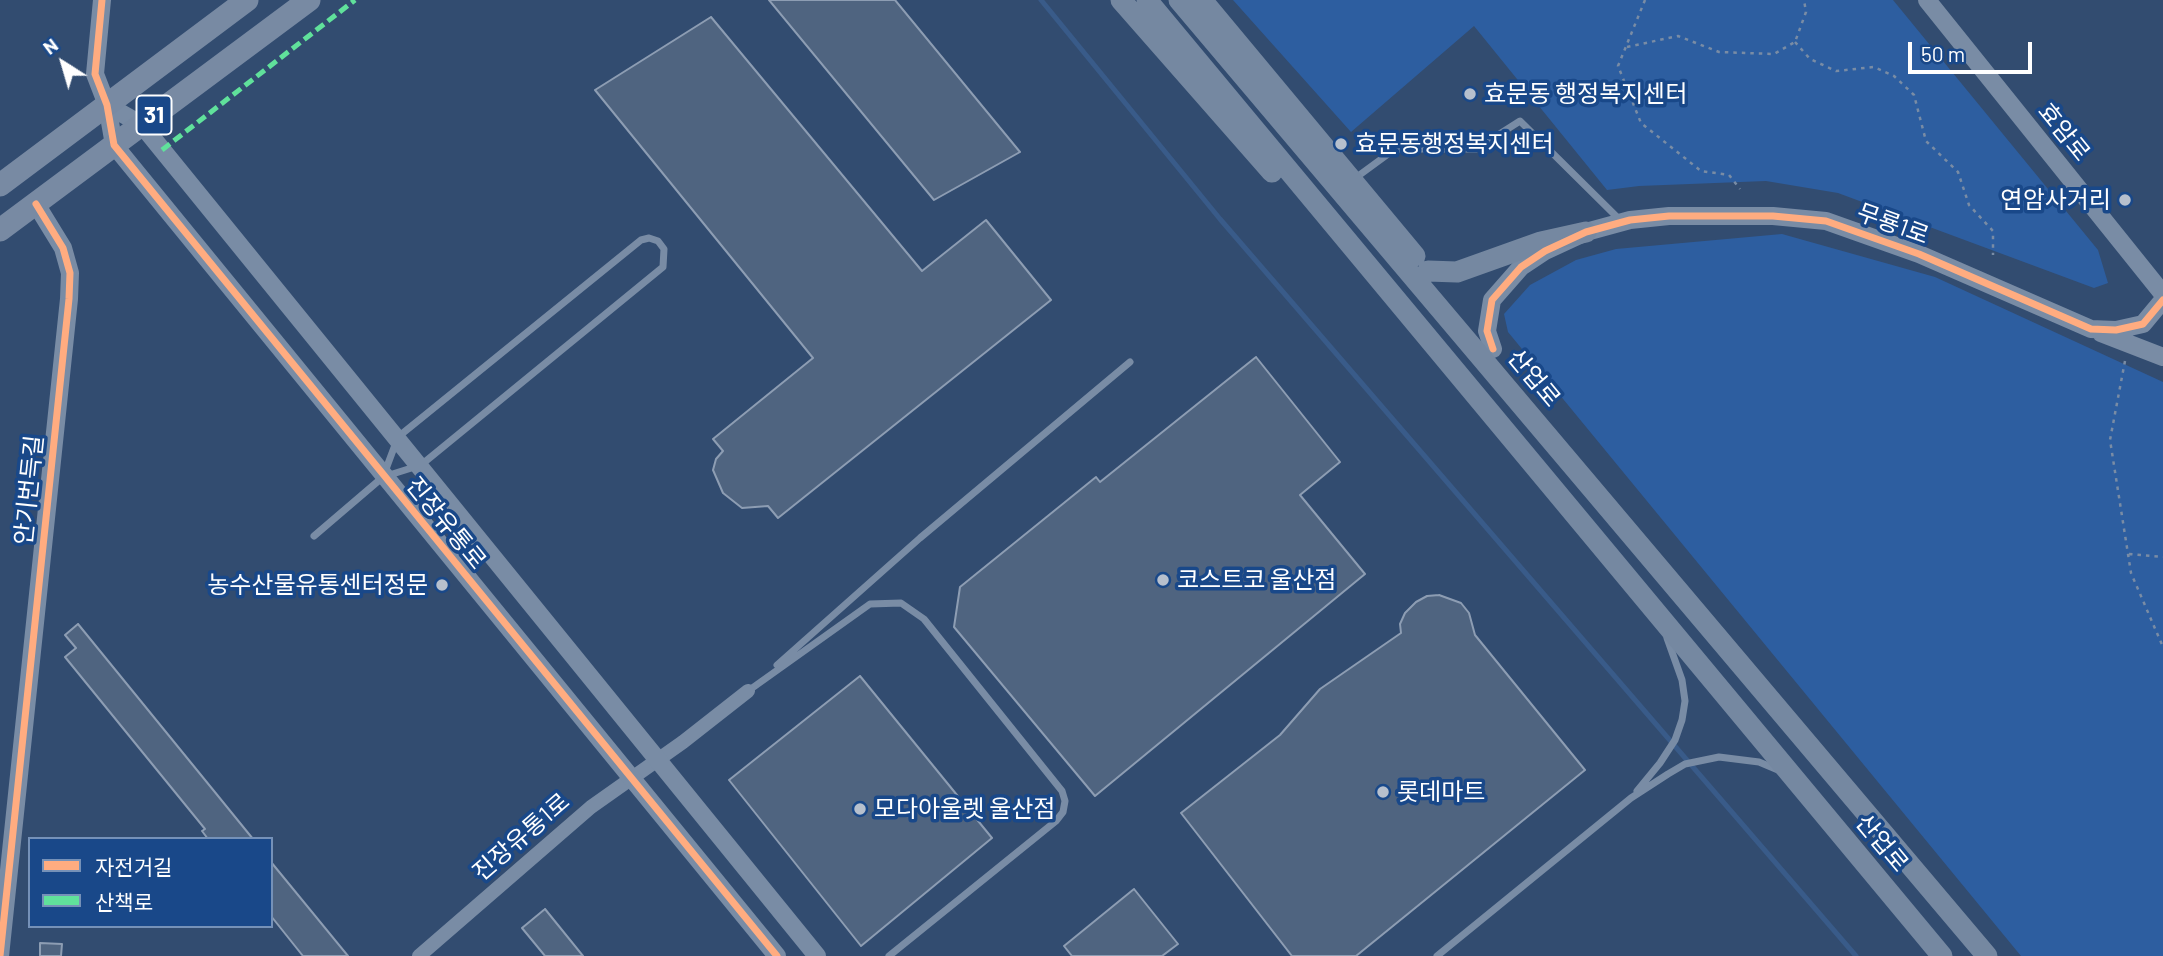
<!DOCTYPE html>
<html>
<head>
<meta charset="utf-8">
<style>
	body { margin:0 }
	#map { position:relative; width:2163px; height:956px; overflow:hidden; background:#324c70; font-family:Barlow,"Noto Sans KR",sans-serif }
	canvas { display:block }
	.legend { position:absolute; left:28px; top:837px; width:245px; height:91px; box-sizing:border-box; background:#194889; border:2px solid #7591b8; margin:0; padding:9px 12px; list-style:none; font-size:21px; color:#fff }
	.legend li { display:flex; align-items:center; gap:14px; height:35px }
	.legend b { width:35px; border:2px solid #7591b8 }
	.north { position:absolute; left:28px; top:28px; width:70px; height:70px; -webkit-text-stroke:5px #194889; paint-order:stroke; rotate:323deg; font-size:19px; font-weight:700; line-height:28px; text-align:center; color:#fff }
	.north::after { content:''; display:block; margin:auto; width:24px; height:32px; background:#fff; clip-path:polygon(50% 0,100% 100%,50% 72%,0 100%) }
	.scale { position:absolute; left:1908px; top:42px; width:124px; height:32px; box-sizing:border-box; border:4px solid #fff; border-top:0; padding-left:9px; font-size:21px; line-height:24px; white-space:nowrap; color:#fff; -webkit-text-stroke:5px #194889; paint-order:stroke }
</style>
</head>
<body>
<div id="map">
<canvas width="2163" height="956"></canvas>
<ul class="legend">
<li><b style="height:9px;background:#ffac80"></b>자전거길</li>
<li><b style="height:9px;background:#60e19b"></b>산책로</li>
</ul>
<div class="north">N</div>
<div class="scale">50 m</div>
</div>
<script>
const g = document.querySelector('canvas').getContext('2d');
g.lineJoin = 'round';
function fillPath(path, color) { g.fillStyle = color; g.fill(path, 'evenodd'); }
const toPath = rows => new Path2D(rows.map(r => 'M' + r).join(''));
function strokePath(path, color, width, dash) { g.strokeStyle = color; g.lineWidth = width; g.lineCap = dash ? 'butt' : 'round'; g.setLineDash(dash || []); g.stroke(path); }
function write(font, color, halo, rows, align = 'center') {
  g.font = font + ' Barlow,"Noto Sans KR",sans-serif'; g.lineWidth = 7; g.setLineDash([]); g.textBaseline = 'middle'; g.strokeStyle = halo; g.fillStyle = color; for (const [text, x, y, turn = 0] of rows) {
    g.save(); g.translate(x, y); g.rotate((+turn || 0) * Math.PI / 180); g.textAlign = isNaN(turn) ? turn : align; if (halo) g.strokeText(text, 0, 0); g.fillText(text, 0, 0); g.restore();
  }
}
fillPath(toPath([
	[1233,0,1893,0,2098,250,2108,283,2094,288,1838,193,1766,181,1639,186,1607,190,1474,26,1351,132],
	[1782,234,1935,277,2163,382,2163,956,2021,956,1508,332,1504,314,1530,285,1576,260,1616,249]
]), '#2d5ea0');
strokePath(toPath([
	[1041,0,1220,219,1856,956]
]), '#395b89', 5);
const building = toPath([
	[769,0,895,0,1020,152,934,200,769,0],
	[711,17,922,271,986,220,1051,300,778,518,768,506,742,508,723,493,713,470,716,459,723,451,713,439,813,358,595,90,711,17],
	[1256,357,1340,462,1300,495,1365,574,1095,796,954,627,960,587,1096,477,1100,482,1256,357],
	[1439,595,1461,603,1469,613,1475,635,1585,770,1356,956,1292,956,1181,813,1280,735,1320,689,1401,633,1400,624,1405,613,1416,602,1427,596,1439,595],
	[78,624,214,791,253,839,208,839,202,831,205,829,65,657,76,648,65,635,78,624],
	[860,676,992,838,861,946,729,780,860,676],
	[271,862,348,956,303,956,271,916,271,862],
	[1134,889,1178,944,1162,956,1072,956,1064,946,1134,889],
	[545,909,583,956,545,956,522,928,545,909],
	[40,943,62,944,61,956,40,956,40,943]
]);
fillPath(building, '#4f6480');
strokePath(building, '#8d9db3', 2);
strokePath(toPath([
	[1645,0,1618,66,1641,123,1701,171,1729,175,1740,189],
	[1795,42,1810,59,1836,71,1874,67,1894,76,1914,95,1926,141,1958,172,1969,205,1993,231,1993,255],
	[1627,47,1678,36,1719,52,1774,54,1795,42,1806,12,1804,0],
	[2125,361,2110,440,2131,573,2163,647],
	[2129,554,2163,557]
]), '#798ca5', 2.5, [3.5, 5]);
strokePath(toPath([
	[1354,179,1395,149,1476,149,1520,121,1621,221],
	[649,238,658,241,664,249,663,267,421,465,383,477,398,437,641,240,649,238],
	[314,536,383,477],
	[777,665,920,538,1130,362],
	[748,691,870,604,901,603,924,619,1062,791,1065,801,1063,812,1056,821,889,956],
	[1637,791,1660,763,1675,740,1682,720,1685,701,1682,680,1667,638],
	[1437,956,1631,798,1668,774,1685,764,1719,757,1759,762,1778,770]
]), '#798ca5', 7);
strokePath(toPath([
	[419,956,591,807,683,742,748,691]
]), '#798ca5', 14);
strokePath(toPath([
	[102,0,95,74,107,105,114,145,777,956],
	[1927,0,2163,294],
	[107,105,142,125,817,956],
	[2101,333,2163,357],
	[1493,349,1487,331,1492,300,1521,267,1545,251,1586,232,1630,220,1669,216,1773,216,1826,221,1919,254,2091,329,2116,330,2143,324,2163,300],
	[0,956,69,299,70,273,63,248,36,204]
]), '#798ca5', 18);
strokePath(toPath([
	[1121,0,1272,172],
	[1147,0,1942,956],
	[1179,0,1987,956],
	[1202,0,1415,256],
	[1428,271,1457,272,1541,242,1586,232]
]), '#7588a1', 21);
strokePath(toPath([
	[0,185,247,0],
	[0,230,309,0]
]), '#788aa3', 23);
strokePath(toPath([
	[162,150,355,0]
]), '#60e19b', 5, [10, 5]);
strokePath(toPath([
	[102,0,95,74,107,105,114,145,777,956],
	[1493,349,1487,331,1492,300,1521,267,1545,251,1586,232,1630,220,1669,216,1773,216,1826,221,1919,254,2091,329,2116,330,2143,324,2163,300],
	[0,956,69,299,70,273,63,248,36,204]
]), '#ffac80', 7);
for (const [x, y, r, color] of [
	[1470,94,7,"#b7c0cd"],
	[1341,144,7,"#b7c0cd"],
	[2125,200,7,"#b7c0cd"],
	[1163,580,7,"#b7c0cd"],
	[442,585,7,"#b7c0cd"],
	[1383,792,7,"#b7c0cd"],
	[860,809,7,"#b7c0cd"]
]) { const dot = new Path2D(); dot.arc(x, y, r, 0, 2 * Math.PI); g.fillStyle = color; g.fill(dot); strokePath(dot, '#194889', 2.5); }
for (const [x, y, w] of [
	[154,115,35]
]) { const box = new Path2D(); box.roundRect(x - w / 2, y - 19.5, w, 39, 5); g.fillStyle = '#194889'; g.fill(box); strokePath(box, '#fff', 2); }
write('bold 23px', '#fff', null, [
	["31",154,115]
]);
write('24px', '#fff', '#194889', [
	["효문동 행정복지센터",1484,94],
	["효문동행정복지센터",1355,144],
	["연암사거리",2111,200,"right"],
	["코스트코 울산점",1177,580],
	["농수산물유통센터정문",428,585,"right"],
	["롯데마트",1397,792],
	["모다아울렛 울산점",874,809]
], 'left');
write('24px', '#fff', '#194889', [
	["효암로",2064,132,51],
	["무룡1로",1893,224,20],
	["산업로",1534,378,50],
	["안기번득길",29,490,-84],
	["진장유통로",446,523,51],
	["진장유통1로",521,837,-41],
	["산업로",1882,843,50]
]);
</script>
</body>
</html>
